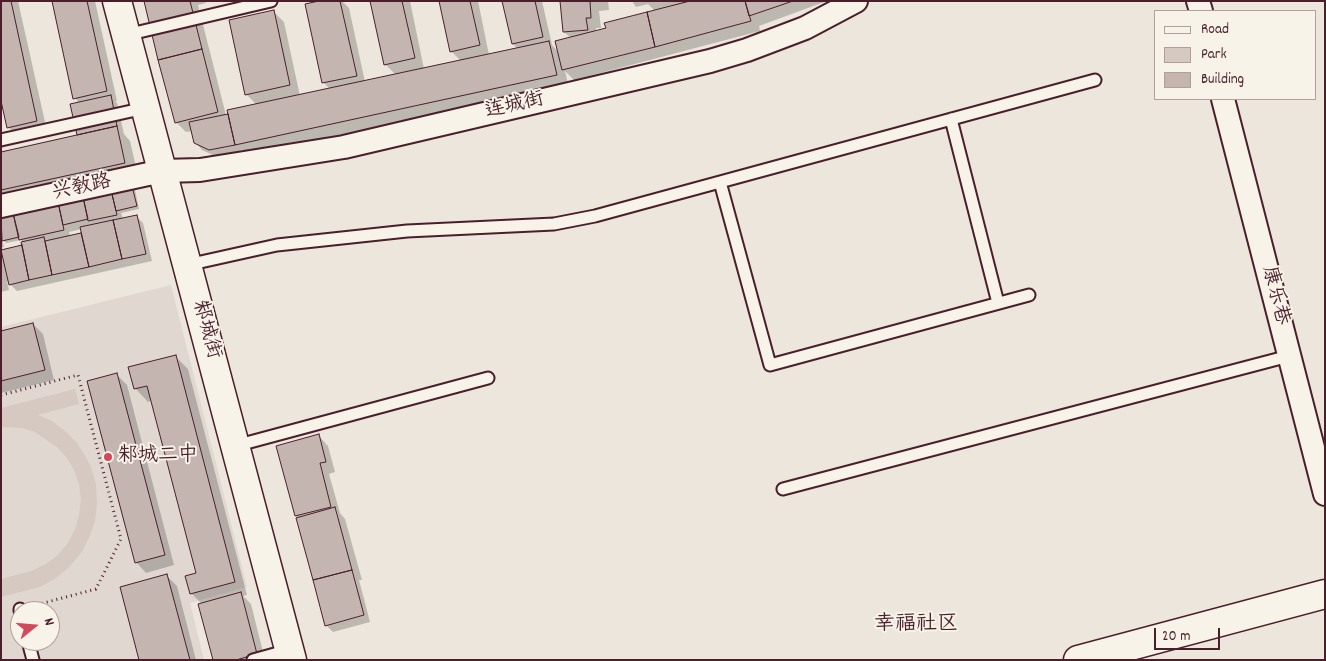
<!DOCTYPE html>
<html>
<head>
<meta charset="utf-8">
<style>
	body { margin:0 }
	#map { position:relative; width:1326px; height:661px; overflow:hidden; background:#ece6dd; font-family:Dekko,sans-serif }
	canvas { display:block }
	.frame { position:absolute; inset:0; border:2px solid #4a1f2b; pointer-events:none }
	.legend { position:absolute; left:1154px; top:10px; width:162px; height:90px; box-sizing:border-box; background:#f7f3e8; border:1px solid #b29e9c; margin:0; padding:6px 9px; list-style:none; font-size:15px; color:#4a1f2b }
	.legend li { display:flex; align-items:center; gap:10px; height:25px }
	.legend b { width:25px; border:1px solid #b29e9c }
	.north { position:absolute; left:10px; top:601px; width:50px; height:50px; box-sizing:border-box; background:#f7f3e8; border:1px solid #b29e9c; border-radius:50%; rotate:73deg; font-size:14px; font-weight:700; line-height:20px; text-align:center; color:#4a1f2b }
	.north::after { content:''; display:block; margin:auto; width:18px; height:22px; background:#d1495b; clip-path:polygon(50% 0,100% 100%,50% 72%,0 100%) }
	.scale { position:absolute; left:1154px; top:628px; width:66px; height:22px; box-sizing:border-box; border:2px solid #4a1f2b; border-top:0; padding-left:6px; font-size:15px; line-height:18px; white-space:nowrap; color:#4a1f2b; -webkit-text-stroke:4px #f7f3e8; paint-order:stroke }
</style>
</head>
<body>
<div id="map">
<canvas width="1326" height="661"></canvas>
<div class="frame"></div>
<ul class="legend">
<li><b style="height:6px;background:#f7f3e8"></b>Road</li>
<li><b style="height:14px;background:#d5c9c2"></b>Park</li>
<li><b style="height:14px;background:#c4b5b0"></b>Building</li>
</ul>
<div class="north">N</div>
<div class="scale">20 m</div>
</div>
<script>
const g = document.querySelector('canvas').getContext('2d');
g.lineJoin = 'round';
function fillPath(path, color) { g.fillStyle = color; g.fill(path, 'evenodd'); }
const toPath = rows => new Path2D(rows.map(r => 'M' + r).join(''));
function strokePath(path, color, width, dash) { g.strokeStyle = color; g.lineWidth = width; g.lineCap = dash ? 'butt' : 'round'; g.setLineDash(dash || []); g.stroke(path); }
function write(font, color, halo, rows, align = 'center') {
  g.font = font + ' Dekko,"LXGW WenKai TC",sans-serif'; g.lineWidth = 4; g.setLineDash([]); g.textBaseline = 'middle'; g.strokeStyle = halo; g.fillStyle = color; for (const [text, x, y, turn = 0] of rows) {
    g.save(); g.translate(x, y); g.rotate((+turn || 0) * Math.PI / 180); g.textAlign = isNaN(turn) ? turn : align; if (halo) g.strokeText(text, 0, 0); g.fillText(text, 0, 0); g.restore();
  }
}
fillPath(toPath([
	[171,285,247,587,190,603,204,660,1,660,1,327],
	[20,611,50,611,50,641,20,641]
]), '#e0d7d0');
fillPath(toPath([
	[75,389,79,404,38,415,52,421,65,431,76,442,85,455,92,470,96,485,97,503,95,521,89,538,81,553,69,567,56,578,40,587,1,597,1,579,31,571,46,564,58,555,68,543,75,529,79,515,81,499,79,484,74,470,67,458,58,448,35,432,22,428,1,427,1,408]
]), '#d5c9c2');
fillPath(toPath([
	[1,1,18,1,47,131,19,137,8,127],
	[53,1,95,1,117,101,115,101,117,103,124,134,130,141,138,176,1,206,1,153,78,136,79,103,75,98],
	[145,1,205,1,206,3,198,5,226,115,257,105,246,94,274,12,284,22,300,96,330,89,323,82,325,1,342,1,349,8,365,82,396,75,385,64,371,1,410,1,424,69,461,61,451,51,440,1,478,1,489,55,518,49,513,44,504,1,542,1,552,45,559,53,571,38,564,32,561,1,608,1,609,10,599,11,601,28,596,28,596,32,655,11,648,4,636,7,632,1,827,1,759,26,760,31,574,80,565,71,569,88,249,157,241,149,241,151,217,157,202,150,195,142,193,131,186,132,176,122],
	[232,1,263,1,238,7],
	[132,187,135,190,139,209,121,213,123,219,136,216,143,223,152,261,17,291,7,281,9,290,1,292,1,255,4,257,23,246,24,243,21,240,6,243,2,239,4,247,1,248,1,217],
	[82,229,82,234,70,236,69,232],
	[33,324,43,334,54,380,1,393,1,332],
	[175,356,188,369,247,595,243,596,251,604,265,660,214,660,202,604,191,593,197,574,152,400,148,402,135,388],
	[117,375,127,385,174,565,146,573,136,562],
	[318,435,328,446,335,472,329,474,340,513,345,519,362,580,359,580,370,622,333,632,326,625,296,516],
	[167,576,177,586,196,660,140,660]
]), '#0003');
const building = toPath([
	[1,1,11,1,37,121,7,128,1,101,1,1],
	[52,1,87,1,107,91,73,99,52,1],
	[144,1,190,1,202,49,158,60,144,1],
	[319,1,340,1,357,76,322,83,305,4,319,1],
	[370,1,402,1,415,58,384,65,370,1],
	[439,1,470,1,480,45,450,52,439,1],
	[502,1,535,1,543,37,512,44,502,1],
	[560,1,590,1,591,18,586,18,588,30,563,32,560,1],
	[690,1,745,1,751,21,655,47,647,12,690,1],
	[745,1,793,1,749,16,745,1],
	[274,10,290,85,245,95,229,20,274,10],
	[647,12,655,47,562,70,555,41,606,28,604,23,647,12],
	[549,41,557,75,235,145,227,110,549,41],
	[202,49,218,112,175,123,158,60,202,49],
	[111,95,117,126,77,135,70,104,111,95],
	[228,114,235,145,209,150,194,143,189,122,228,114],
	[117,126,125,163,1,190,1,152,117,126],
	[132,186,137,206,116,211,111,190,132,186],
	[111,190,117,215,88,221,83,197,111,190],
	[83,197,88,219,63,225,58,202,83,197],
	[58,202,64,230,19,240,13,213,58,202],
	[13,213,19,237,2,241,1,215,13,213],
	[137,215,146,254,122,259,113,220,137,215],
	[113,220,122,259,89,267,80,227,113,220],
	[81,233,89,267,52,275,45,241,81,233],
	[44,237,52,275,29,280,21,242,44,237],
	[22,245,29,280,9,285,1,250,22,245],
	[33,323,45,370,1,381,1,331,33,323],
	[176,355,235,582,190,594,185,576,196,573,147,386,134,389,128,367,176,355],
	[117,373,165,555,135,563,87,381,117,373],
	[319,434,326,462,320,463,331,507,295,516,276,446,319,434],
	[335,507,352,570,313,580,296,518,335,507],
	[352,570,364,615,325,626,313,580,352,570],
	[167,574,190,660,139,660,120,587,167,574],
	[241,592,257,654,236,660,213,660,198,604,241,592]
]);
fillPath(building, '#c4b5b0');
strokePath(building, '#4a1f2b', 1);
const lane = toPath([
	[126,35,271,1],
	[951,119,998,303],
	[1,140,145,108],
	[720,182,770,365,1029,295],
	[187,265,277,245,407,231,554,224,595,216,1095,80],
	[235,446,488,378],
	[783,489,1289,356],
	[20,609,20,611],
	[28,641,33,660],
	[253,660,289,650]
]);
const street = toPath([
	[1198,1,1201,11],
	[1223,99,1325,494],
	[1,206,162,171,200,170,344,147,710,61,747,50,805,28,856,1]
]);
const secondary = toPath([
	[117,1,292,660],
	[1078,660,1325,594]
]);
strokePath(lane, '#4a1f2b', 15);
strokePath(street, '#4a1f2b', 26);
strokePath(secondary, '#4a1f2b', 31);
strokePath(toPath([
	[1,395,78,375,121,539,96,589,36,605]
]), '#4a1f2b', 3, [1, 4]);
strokePath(lane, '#f7f3e8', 11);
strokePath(street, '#f7f3e8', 22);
strokePath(secondary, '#f7f3e8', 28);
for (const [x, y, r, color] of [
	[108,457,5,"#d1495b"]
]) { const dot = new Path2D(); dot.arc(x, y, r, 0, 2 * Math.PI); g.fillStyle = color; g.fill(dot); strokePath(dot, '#f7f3e8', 2); }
write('20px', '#4a1f2b', '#f7f3e8', [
	["连城街",515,107,-13],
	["兴教路",82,189,-12],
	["康乐巷",1274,296,76],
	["邾城街",205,330,75]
]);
write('20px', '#4a1f2b', '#f7f3e8', [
	["邾城二中",118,457]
], 'left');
write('21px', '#4a1f2b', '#f7f3e8', [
	["幸福社区",916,626]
]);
</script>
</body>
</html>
